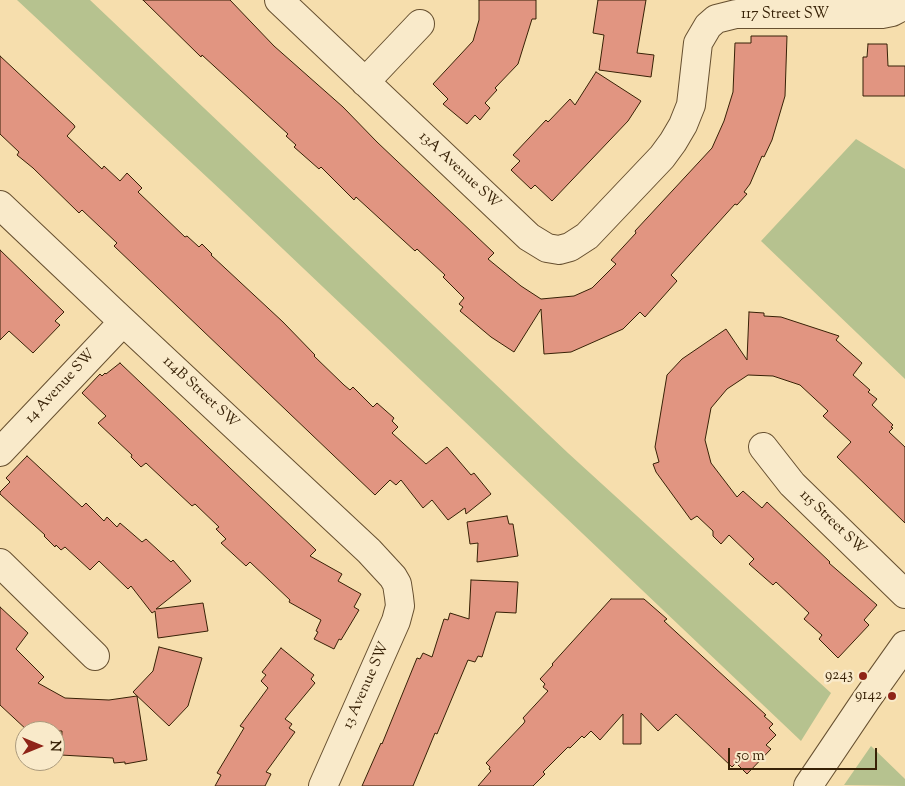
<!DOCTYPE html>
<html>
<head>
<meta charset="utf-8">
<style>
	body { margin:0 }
	#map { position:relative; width:905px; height:786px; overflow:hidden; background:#f6dead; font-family:"Sorts Mill Goudy",serif }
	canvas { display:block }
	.north { position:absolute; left:15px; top:721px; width:50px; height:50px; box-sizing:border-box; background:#f9eaca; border:1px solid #ab9a7c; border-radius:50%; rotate:90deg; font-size:14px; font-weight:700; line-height:20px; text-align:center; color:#372106 }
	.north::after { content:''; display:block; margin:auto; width:18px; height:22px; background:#8f2418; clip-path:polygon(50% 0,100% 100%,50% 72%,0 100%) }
	.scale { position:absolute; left:728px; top:748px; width:149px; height:22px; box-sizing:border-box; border:2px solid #372106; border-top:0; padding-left:6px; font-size:15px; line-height:18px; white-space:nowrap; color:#372106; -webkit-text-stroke:4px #f9eaca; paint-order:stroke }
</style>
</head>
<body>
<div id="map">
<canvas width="905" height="786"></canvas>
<div class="north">N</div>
<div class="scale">50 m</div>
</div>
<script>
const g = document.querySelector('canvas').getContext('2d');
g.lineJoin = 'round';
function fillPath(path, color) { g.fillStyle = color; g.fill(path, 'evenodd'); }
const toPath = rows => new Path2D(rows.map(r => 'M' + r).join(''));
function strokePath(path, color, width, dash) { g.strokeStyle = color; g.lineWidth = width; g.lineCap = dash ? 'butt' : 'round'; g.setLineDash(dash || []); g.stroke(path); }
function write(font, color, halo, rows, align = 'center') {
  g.font = font + ' "Sorts Mill Goudy",serif'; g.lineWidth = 5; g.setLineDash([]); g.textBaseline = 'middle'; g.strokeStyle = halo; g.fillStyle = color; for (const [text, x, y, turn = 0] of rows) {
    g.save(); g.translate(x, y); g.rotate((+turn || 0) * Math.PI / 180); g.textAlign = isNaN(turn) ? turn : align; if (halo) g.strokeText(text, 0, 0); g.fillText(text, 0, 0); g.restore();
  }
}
fillPath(toPath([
	[17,0,90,0,568,453,831,693,801,741,224,193],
	[856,139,905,169,905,379,761,241],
	[871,746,905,779,905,786,844,785]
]), '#b6c28f');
const building = toPath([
	[143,0,230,0,274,46,343,107,377,142,494,253,488,259,521,286,541,299,574,296,592,288,616,264,611,260,636,233,635,231,712,148,724,121,733,92,735,43,751,43,751,36,787,36,785,96,772,140,764,157,762,156,750,184,744,192,747,194,737,205,735,204,671,275,677,281,645,317,640,312,623,329,571,352,544,354,541,309,514,352,491,337,460,311,463,307,459,304,464,298,443,277,445,275,417,249,415,251,356,197,354,200,321,167,319,169,294,147,296,145,286,136,288,134,202,55,201,57,143,0],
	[479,0,536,0,536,19,532,19,518,64,495,88,497,90,485,103,490,108,480,120,475,115,467,124,443,104,448,99,433,84,473,41,479,20,479,0],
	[598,0,646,0,637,53,654,55,651,77,599,70,604,35,593,33,598,0],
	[868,44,887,44,888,66,905,66,905,96,863,96,863,57,867,57,868,44],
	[0,56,74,125,75,127,67,136,102,169,104,166,120,181,127,173,142,188,138,192,185,237,187,236,199,247,202,244,212,254,211,255,283,322,315,355,314,356,344,385,350,390,353,387,373,407,377,403,394,418,392,421,398,427,392,433,426,464,447,447,471,475,474,473,491,494,466,514,465,508,448,520,432,500,423,508,401,480,396,485,390,480,375,495,114,246,117,243,82,210,79,213,33,168,17,155,19,152,0,134,0,56],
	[596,72,641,101,628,121,552,201,535,185,531,189,511,170,520,161,513,155,546,120,548,122,570,99,575,105,596,72],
	[0,250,64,312,55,321,60,325,33,353,9,331,0,340,0,250],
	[749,312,764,313,764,316,781,317,839,336,836,340,862,363,853,375,870,390,868,392,877,399,872,405,893,425,891,427,893,428,889,432,905,447,905,523,837,457,851,442,823,416,828,411,800,385,773,376,748,375,727,389,711,408,705,440,711,463,737,497,743,491,762,508,767,502,830,562,829,563,877,605,864,620,869,625,838,658,819,639,822,635,804,619,809,613,776,582,773,585,749,564,754,559,729,535,721,544,713,536,713,531,697,516,691,520,656,472,653,464,659,462,655,447,667,375,682,359,726,329,747,360,749,312],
	[120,363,316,550,310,556,342,574,338,581,361,594,354,607,359,610,341,640,339,639,334,649,314,639,318,632,316,631,321,620,289,602,290,600,250,562,246,566,221,543,226,539,216,529,219,527,195,504,192,506,146,463,141,467,131,457,132,455,98,423,106,416,82,393,100,374,102,376,105,373,106,374,120,363],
	[27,456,82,507,86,503,104,521,107,517,117,527,120,523,142,542,146,539,171,562,173,560,191,581,156,609,203,603,208,631,158,638,155,611,152,613,131,586,128,589,99,561,90,570,65,547,61,550,56,545,55,547,44,536,45,535,0,494,0,492,10,482,6,478,27,456],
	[507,516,509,524,513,524,518,556,477,562,478,543,470,544,467,522,507,516],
	[471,580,518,582,516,613,496,612,482,657,478,656,475,662,468,660,437,734,435,733,413,786,362,786,381,743,382,744,417,658,420,659,423,653,432,657,444,619,448,620,450,613,469,619,471,580],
	[611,599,644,599,667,619,664,621,766,715,764,716,773,724,769,728,776,735,766,745,771,749,747,774,736,763,732,767,676,714,658,731,641,713,641,744,623,744,623,714,600,740,591,731,584,738,582,736,570,748,568,747,543,772,545,774,533,786,478,786,491,771,489,769,490,767,486,763,524,723,525,721,523,718,548,691,543,687,545,684,540,679,553,665,552,664,611,599],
	[0,607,28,633,16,649,44,677,38,683,65,698,109,700,137,696,147,760,125,764,125,762,114,763,113,758,61,755,62,731,28,731,0,705,0,607],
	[159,647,202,658,188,706,169,726,133,692,153,671,159,647],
	[281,648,314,675,311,679,315,683,285,719,292,724,289,728,295,732,266,772,271,774,265,786,215,786,221,775,217,773,244,728,240,726,268,688,261,681,266,675,262,672,281,648]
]);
fillPath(building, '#e19581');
strokePath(building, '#372106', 1);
const minor = toPath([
	[279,0,529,237,547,248,559,250,570,247,587,236,662,157,673,142,683,125,691,105,698,43,708,26,716,19,736,14,882,14,892,12,905,5],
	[365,82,420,24],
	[0,205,113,312,369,551,393,577,397,584,399,597,400,606,396,621,323,786],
	[763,447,792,484,905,594],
	[0,452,123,322],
	[0,563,95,656],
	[808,786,866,700,905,645]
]);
strokePath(minor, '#675030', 30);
strokePath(minor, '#f9eaca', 28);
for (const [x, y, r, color] of [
	[863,676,5,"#8f2418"],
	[892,696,5,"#8f2418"]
]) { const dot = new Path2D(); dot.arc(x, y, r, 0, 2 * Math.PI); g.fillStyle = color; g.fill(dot); strokePath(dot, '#f9eaca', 2); }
write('15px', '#372106', '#f9eaca', [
	["117 Street SW",785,15],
	["13A Avenue SW",459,171,43],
	["14 Avenue SW",61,387,-47],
	["114B Street SW",200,393,43],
	["115 Street SW",832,523,44],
	["13 Avenue SW",367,686,-66]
]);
write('15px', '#372106', '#f9eaca', [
	["9243",853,676],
	["9142",882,696]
], 'right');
</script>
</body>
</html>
